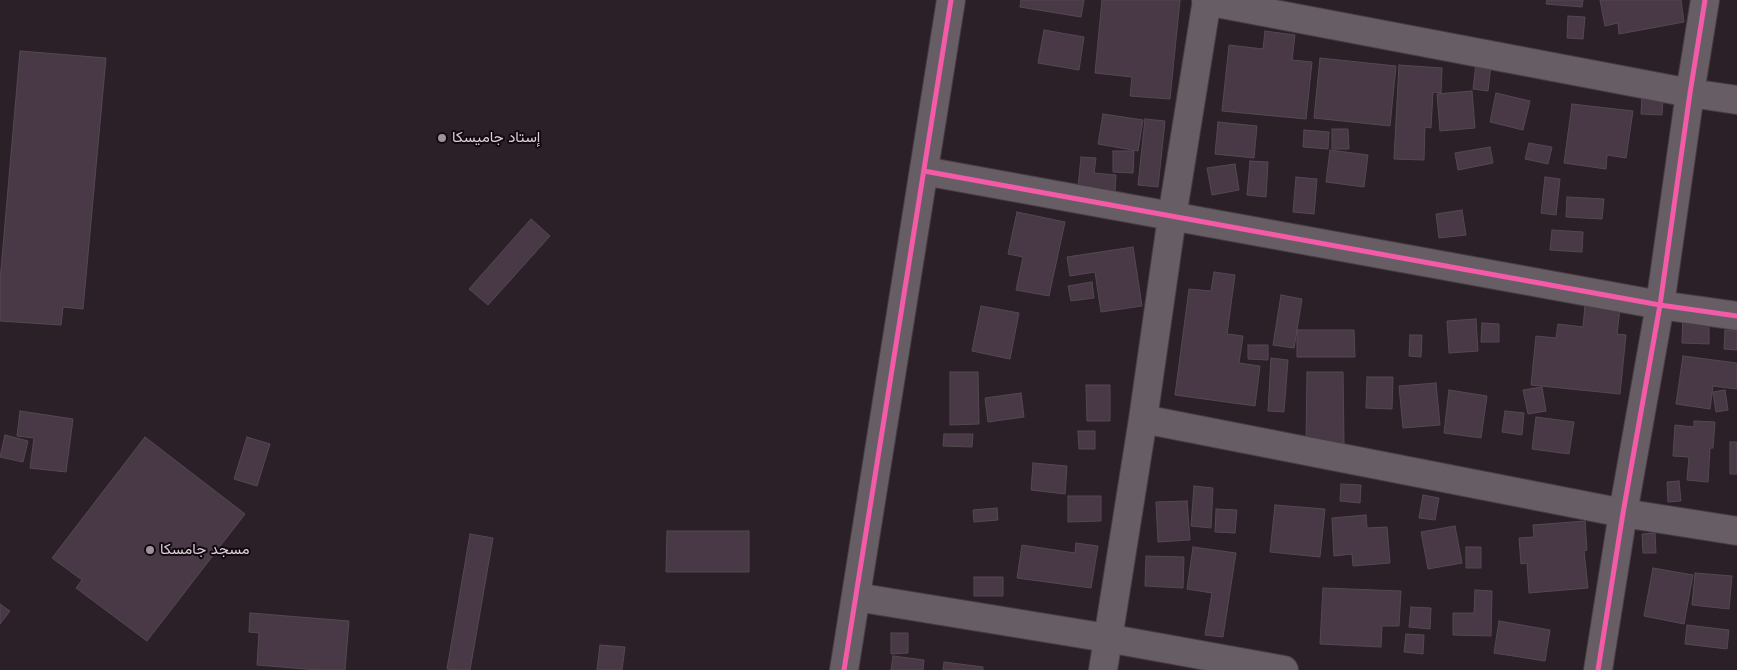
<!DOCTYPE html>
<html>
<head>
<meta charset="utf-8">
<style>
	body { margin:0 }
	canvas { display:block; background:#2b2028 }
</style>
</head>
<body>
<canvas width="1737" height="670"></canvas>
<script>
const g = document.querySelector('canvas').getContext('2d');
g.lineJoin = 'round';
function fillPath(path, color) { g.fillStyle = color; g.fill(path, 'evenodd'); }
const toPath = rows => new Path2D(rows.map(r => 'M' + r).join(''));
function strokePath(path, color, width, dash) { g.strokeStyle = color; g.lineWidth = width; g.lineCap = dash ? 'butt' : 'round'; g.setLineDash(dash || []); g.stroke(path); }
function write(font, color, halo, rows, align = 'center') {
  g.font = font + ' Jost,Vazirmatn,sans-serif'; g.lineWidth = 4; g.setLineDash([]); g.textBaseline = 'middle'; g.strokeStyle = halo; g.fillStyle = color; for (const [text, x, y, turn = 0] of rows) {
    g.save(); g.translate(x, y); g.rotate((+turn || 0) * Math.PI / 180); g.textAlign = isNaN(turn) ? turn : align; if (halo) g.strokeText(text, 0, 0); g.fillText(text, 0, 0); g.restore();
  }
}
const building = toPath([
	[1021,0,1084,0,1081,17,1020,7,1021,0],
	[1102,0,1180,0,1170,99,1130,96,1132,77,1095,73,1102,0],
	[1547,0,1583,0,1582,7,1546,4,1547,0],
	[1600,0,1681,0,1684,22,1619,34,1618,23,1605,26,1600,0],
	[1568,16,1585,17,1583,39,1567,38,1568,16],
	[1044,30,1084,37,1079,70,1038,63,1044,30],
	[1265,31,1295,35,1292,60,1312,62,1306,119,1222,111,1229,45,1263,49,1265,31],
	[20,51,106,58,83,309,63,307,61,325,0,321,0,281,20,51],
	[1320,58,1396,66,1390,126,1314,118,1320,58],
	[1476,64,1491,65,1488,91,1473,89,1476,64],
	[1399,65,1442,68,1441,93,1433,92,1431,128,1425,127,1424,160,1394,159,1399,65],
	[1472,91,1475,128,1440,131,1437,94,1472,91],
	[1496,93,1530,101,1523,130,1490,122,1496,93],
	[1642,93,1663,94,1662,115,1641,114,1642,93],
	[1572,104,1633,111,1626,158,1607,155,1606,169,1564,163,1572,104],
	[1103,114,1143,120,1138,151,1098,144,1103,114],
	[1145,119,1165,121,1158,187,1138,185,1145,119],
	[1218,122,1257,126,1254,158,1215,154,1218,122],
	[1332,129,1348,129,1349,149,1332,149,1332,129],
	[1304,130,1329,132,1328,149,1303,147,1304,130],
	[1529,143,1552,147,1548,164,1525,159,1529,143],
	[1490,147,1493,163,1458,170,1455,153,1490,147],
	[1330,150,1368,155,1364,187,1326,182,1330,150],
	[1113,151,1134,151,1133,173,1113,172,1113,151],
	[1081,157,1096,158,1094,173,1116,175,1115,191,1078,188,1081,157],
	[1250,161,1268,162,1266,197,1247,195,1250,161],
	[1235,164,1239,190,1212,195,1207,168,1235,164],
	[1296,177,1317,179,1314,214,1293,212,1296,177],
	[1545,177,1560,179,1556,215,1541,213,1545,177],
	[1567,197,1604,199,1602,219,1566,217,1567,197],
	[1462,210,1466,235,1439,238,1436,214,1462,210],
	[1017,212,1065,222,1049,296,1016,290,1023,257,1008,254,1017,212],
	[531,219,550,236,488,305,469,289,531,219],
	[1552,230,1583,232,1582,252,1550,250,1552,230],
	[1133,247,1142,306,1101,312,1095,272,1070,276,1067,257,1133,247],
	[1214,272,1235,275,1227,334,1243,336,1239,363,1260,366,1255,406,1175,395,1189,289,1211,291,1214,272],
	[1092,282,1094,298,1071,301,1068,286,1092,282],
	[1281,295,1302,299,1294,348,1273,345,1281,295],
	[1585,305,1620,309,1617,334,1626,335,1620,394,1531,385,1536,336,1556,338,1558,324,1583,327,1585,305],
	[981,306,1019,313,1010,359,972,351,981,306],
	[1683,310,1709,311,1709,344,1682,343,1683,310],
	[1476,319,1478,351,1449,353,1447,321,1476,319],
	[1482,323,1499,324,1499,342,1481,342,1482,323],
	[1297,330,1354,330,1355,357,1297,357,1297,330],
	[1725,330,1737,331,1737,350,1724,349,1725,330],
	[1410,335,1422,335,1421,357,1409,356,1410,335],
	[1248,345,1268,345,1268,360,1248,359,1248,345],
	[1683,356,1737,363,1737,389,1713,386,1710,409,1676,404,1683,356],
	[1271,358,1288,360,1284,412,1268,411,1271,358],
	[950,372,978,372,979,424,950,425,950,372],
	[1307,372,1343,372,1344,443,1306,443,1307,372],
	[1367,377,1393,377,1392,409,1366,408,1367,377],
	[1436,383,1440,425,1403,428,1399,386,1436,383],
	[1086,385,1110,385,1110,421,1087,421,1086,385],
	[1542,387,1546,411,1528,414,1523,390,1542,387],
	[1449,390,1487,396,1481,438,1444,433,1449,390],
	[1725,390,1728,410,1716,412,1713,392,1725,390],
	[1021,393,1024,417,988,422,985,398,1021,393],
	[20,411,73,419,66,472,30,468,34,438,17,436,20,411],
	[1505,411,1524,413,1522,435,1502,432,1505,411],
	[1536,417,1574,422,1569,454,1532,449,1536,417],
	[1694,421,1715,422,1713,448,1710,448,1708,482,1687,480,1689,457,1673,456,1675,425,1694,427,1694,421],
	[1078,431,1095,431,1095,449,1079,449,1078,431],
	[944,434,973,434,972,447,943,446,944,434],
	[5,435,28,441,23,462,0,457,5,435],
	[145,437,245,514,147,641,76,588,82,580,52,558,145,437],
	[247,437,270,444,257,486,234,479,247,437],
	[1730,442,1737,442,1737,474,1730,474,1730,442],
	[1033,463,1067,466,1065,494,1031,490,1033,463],
	[1679,481,1681,501,1668,502,1667,482,1679,481],
	[1341,484,1361,485,1360,503,1340,501,1341,484],
	[1194,486,1213,488,1211,528,1191,526,1194,486],
	[1423,495,1439,498,1435,520,1419,518,1423,495],
	[1068,496,1101,496,1101,521,1068,522,1068,496],
	[1187,501,1190,540,1158,542,1156,502,1187,501],
	[1275,505,1325,509,1320,557,1270,552,1275,505],
	[997,508,998,520,974,522,973,510,997,508],
	[1216,509,1237,510,1235,533,1215,532,1216,509],
	[1366,515,1367,528,1387,527,1390,563,1353,566,1352,554,1334,556,1332,518,1366,515],
	[1585,521,1587,550,1584,551,1588,588,1529,593,1527,563,1521,564,1519,538,1534,537,1533,525,1585,521],
	[1455,526,1462,563,1428,569,1421,532,1455,526],
	[667,531,749,531,749,572,666,572,667,531],
	[1655,533,1656,553,1643,553,1642,534,1655,533],
	[470,534,493,538,470,670,453,670,447,669,470,534],
	[1076,543,1098,546,1091,588,1017,578,1022,545,1075,553,1076,543],
	[1193,547,1236,553,1223,637,1205,635,1212,593,1187,589,1193,547],
	[1466,547,1481,547,1481,568,1466,568,1466,547],
	[1146,556,1184,557,1183,588,1145,586,1146,556],
	[1653,568,1693,575,1684,624,1644,616,1653,568],
	[1695,573,1732,576,1729,609,1692,605,1695,573],
	[974,577,1003,577,1003,596,974,596,974,577],
	[1323,588,1401,591,1399,626,1382,626,1381,647,1320,644,1323,588],
	[1475,590,1492,591,1491,636,1453,635,1453,613,1474,613,1475,590],
	[0,604,10,611,0,624,0,604],
	[1411,607,1431,608,1430,629,1409,627,1411,607],
	[250,613,349,621,345,670,318,670,257,665,259,633,249,632,250,613],
	[1499,621,1550,630,1545,661,1494,653,1499,621],
	[1687,625,1729,630,1727,649,1685,644,1687,625],
	[891,633,908,633,908,653,891,654,891,633],
	[1406,634,1424,635,1423,654,1404,652,1406,634],
	[600,645,625,647,622,670,597,670,600,645],
	[893,656,924,660,923,670,891,670,893,656],
	[944,662,983,667,983,670,943,670,944,662]
]);
fillPath(building, '#493946');
strokePath(building, '#524950', 1);
const minor = toPath([
	[1206,1,1690,93,1737,100],
	[924,171,1660,305,1737,316],
	[1143,419,1623,513,1737,531],
	[856,597,1107,638,1284,670],
	[844,670,951,0],
	[1103,670,1143,419,1172,217,1207,0],
	[1598,670,1623,513,1660,305,1690,93,1705,0]
]);
strokePath(minor, '#473d45', 30);
strokePath(minor, '#675e65', 28);
strokePath(toPath([
	[924,171,1660,305,1737,316],
	[844,670,951,0],
	[1598,670,1623,513,1660,305,1690,93,1705,0]
]), '#f35aa7', 5);
for (const [x, y, r, color] of [
	[442,138,5,"#9e929b"],
	[150,550,5,"#9e929b"]
]) { const dot = new Path2D(); dot.arc(x, y, r, 0, 2 * Math.PI); g.fillStyle = color; g.fill(dot); strokePath(dot, '#120910', 2); }
write('15px', '#dccfd9', '#120910', [
	["إستاد جاميسكا",452,138],
	["مسجد جامسكا",160,550]
], 'left');
</script>
</body>
</html>
